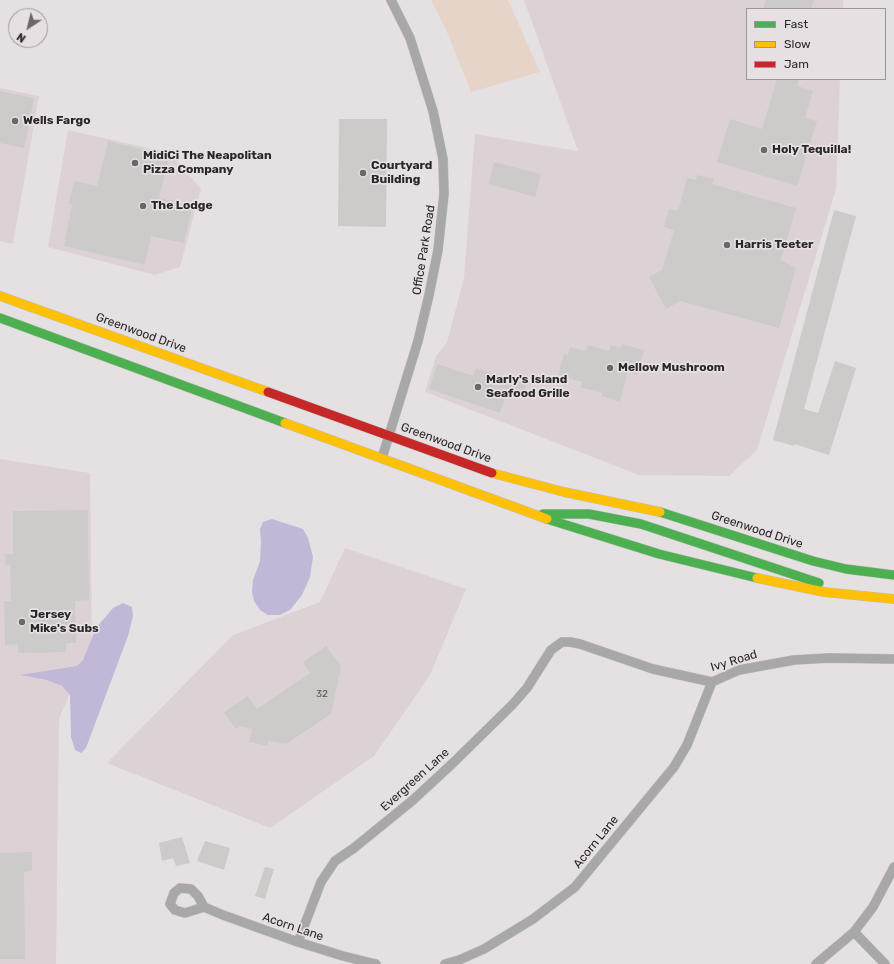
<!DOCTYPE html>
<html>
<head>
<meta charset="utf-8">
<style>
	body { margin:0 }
	#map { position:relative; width:894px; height:964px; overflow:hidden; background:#e5e1e3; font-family:Rubik,sans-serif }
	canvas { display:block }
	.legend { position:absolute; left:746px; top:8px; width:140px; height:72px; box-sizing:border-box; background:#e6e0e2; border:1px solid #9b9698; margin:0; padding:5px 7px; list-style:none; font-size:12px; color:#2a2728 }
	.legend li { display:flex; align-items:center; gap:8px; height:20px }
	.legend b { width:20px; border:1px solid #9b9698 }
	.north { position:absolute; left:8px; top:8px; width:40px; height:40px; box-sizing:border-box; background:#e6e0e2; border:1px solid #9b9698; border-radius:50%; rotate:215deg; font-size:11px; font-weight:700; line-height:16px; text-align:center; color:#2a2728 }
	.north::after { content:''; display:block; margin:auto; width:14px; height:18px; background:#6b6869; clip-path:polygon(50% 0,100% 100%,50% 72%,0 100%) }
</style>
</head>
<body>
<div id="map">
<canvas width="894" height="964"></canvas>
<ul class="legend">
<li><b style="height:5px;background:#4caf50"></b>Fast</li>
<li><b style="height:5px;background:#ffc107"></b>Slow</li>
<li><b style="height:5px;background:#c62828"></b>Jam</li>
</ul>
<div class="north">N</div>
</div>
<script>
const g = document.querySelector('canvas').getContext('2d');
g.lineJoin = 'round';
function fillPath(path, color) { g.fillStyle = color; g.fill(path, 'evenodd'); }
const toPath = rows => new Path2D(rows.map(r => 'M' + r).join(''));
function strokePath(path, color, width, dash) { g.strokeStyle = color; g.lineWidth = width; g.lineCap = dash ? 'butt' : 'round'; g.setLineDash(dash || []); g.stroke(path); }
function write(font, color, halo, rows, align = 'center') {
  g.font = font + ' Rubik,sans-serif'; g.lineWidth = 3.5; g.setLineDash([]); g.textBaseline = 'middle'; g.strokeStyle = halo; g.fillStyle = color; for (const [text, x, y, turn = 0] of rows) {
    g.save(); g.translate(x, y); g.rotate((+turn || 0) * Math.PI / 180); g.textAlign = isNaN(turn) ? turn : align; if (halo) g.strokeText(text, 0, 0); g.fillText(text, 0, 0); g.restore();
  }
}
fillPath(toPath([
	[524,0,843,0,843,9,747,9,747,79,840,79,836,189,757,450,729,476,639,475,425,392,436,356,447,342,464,278,475,134,578,151],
	[0,88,39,96,13,244,0,241],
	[68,130,170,153,201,189,180,267,155,275,48,247],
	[0,459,90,473,92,642,59,719,56,964,0,964],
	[345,548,466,589,430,675,374,756,270,828,107,763,233,635,320,602]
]), '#dcd2d5');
fillPath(toPath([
	[431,0,508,0,540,72,471,92,446,30]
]), '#e7d4c8');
fillPath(toPath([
	[272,519,303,529,308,538,313,557,310,577,302,595,290,610,280,615,268,615,260,610,254,601,252,592,253,580,260,561,261,542,260,529,263,522],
	[123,603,132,607,133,616,128,636,86,748,81,753,75,750,71,737,70,695,62,686,47,680,20,675,77,666,83,660,96,628,113,608]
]), '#c1b8d8');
fillPath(toPath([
	[766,0,814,0,811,9,763,9],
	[777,79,799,79,797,86,813,91,805,118,817,121,797,186,717,162,730,119,762,129],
	[0,91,34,98,24,148,0,143],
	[339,119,387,119,386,227,338,226],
	[108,141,169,156,159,198,193,206,184,243,151,236,145,265,64,246,72,205,69,204,74,181,97,186],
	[494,162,541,174,535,197,489,184],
	[697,175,714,179,712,184,796,208,781,260,796,268,779,328,680,301,666,309,649,277,662,270,674,230,664,227,669,209,678,211,687,178,696,180],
	[834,210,856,216,804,409,818,413,835,361,856,368,829,455,794,444,794,446,773,440],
	[622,344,644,350,637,375,628,372,620,402,602,396,602,393,580,387,582,382,558,375,564,354,568,355,570,347,586,351,588,345,609,351,611,345,621,348],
	[437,364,473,376,476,368,527,384,523,397,507,391,500,413,429,389],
	[88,510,89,600,75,601,76,643,66,643,66,652,18,653,18,644,5,645,4,601,11,601,10,565,6,565,5,554,13,554,13,511],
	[326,646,341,666,331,714,286,744,268,741,268,746,249,742,252,729,239,726,236,729,224,712,248,696,257,709,310,673,303,662],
	[182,837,190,863,176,866,173,858,162,861,159,843],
	[205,841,230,848,224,870,197,861],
	[32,852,32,871,24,872,25,959,0,959,0,853],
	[265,867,274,869,265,899,255,896]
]), '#cdcaca');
const street = toPath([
	[382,458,418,341,429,295,438,250,444,194,443,159,433,111,410,38,391,0],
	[204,907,185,913,175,910,170,904,174,893,180,888,191,889,198,896,204,907,223,915,298,942,343,956,376,964],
	[854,932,885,964],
	[298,942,321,882,335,861,354,848,413,800,454,762,512,705,527,688,551,650,562,642,570,642,580,644,653,669,712,682,739,670,794,660,829,658,894,659],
	[445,964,459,960,484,949,533,919,575,887,674,767,687,745,712,682],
	[816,964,854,932,873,907,894,867]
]);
const fast = toPath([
	[0,318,285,423],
	[660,512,813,561,846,569,894,575],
	[543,514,589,514,641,524,819,583],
	[547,519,659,554,757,578]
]);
const slow = toPath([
	[0,296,268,392],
	[285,423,547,519],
	[492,473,564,492,660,512],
	[757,578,824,592,894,599]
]);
const jam = toPath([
	[268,392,492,473]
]);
strokePath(street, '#bfbdbe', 10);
strokePath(fast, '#bfbdbe', 10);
strokePath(slow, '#bfbdbe', 10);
strokePath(jam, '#bfbdbe', 10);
strokePath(street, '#a9a8a8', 9);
strokePath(fast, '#4caf50', 9);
strokePath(slow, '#ffc107', 9);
strokePath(jam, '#c62828', 9);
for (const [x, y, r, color] of [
	[15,121,4,"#6b6869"],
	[764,150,4,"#6b6869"],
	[135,163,4,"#6b6869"],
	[363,173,4,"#6b6869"],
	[143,206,4,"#6b6869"],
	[727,245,4,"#6b6869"],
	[610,368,4,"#6b6869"],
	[478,387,4,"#6b6869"],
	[22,622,4,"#6b6869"]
]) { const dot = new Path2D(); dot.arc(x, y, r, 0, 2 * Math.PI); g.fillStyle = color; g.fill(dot); strokePath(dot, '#e6e0e2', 1.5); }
write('10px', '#555253', null, [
	["32",322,694]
]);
write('bold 12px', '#2a2728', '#e6e0e2', [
	["Wells Fargo",23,121],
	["Holy Tequilla!",772,150],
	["MidiCi The Neapolitan",143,156],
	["Pizza Company",143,170],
	["Courtyard",371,166],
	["Building",371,180],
	["The Lodge",151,206],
	["Harris Teeter",735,245],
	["Mellow Mushroom",618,368],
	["Marly's Island",486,380],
	["Seafood Grille",486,394],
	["Jersey",30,615],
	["Mike's Subs",30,629]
], 'left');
write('12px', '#2a2728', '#e6e0e2', [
	["Office Park Road",424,250,-81],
	["Greenwood Drive",141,333,20],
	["Greenwood Drive",446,443,20],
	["Greenwood Drive",757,530,18],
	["Ivy Road",734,661,-17],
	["Evergreen Lane",415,780,-42],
	["Acorn Lane",596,842,-51],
	["Acorn Lane",293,927,19]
]);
</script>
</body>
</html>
